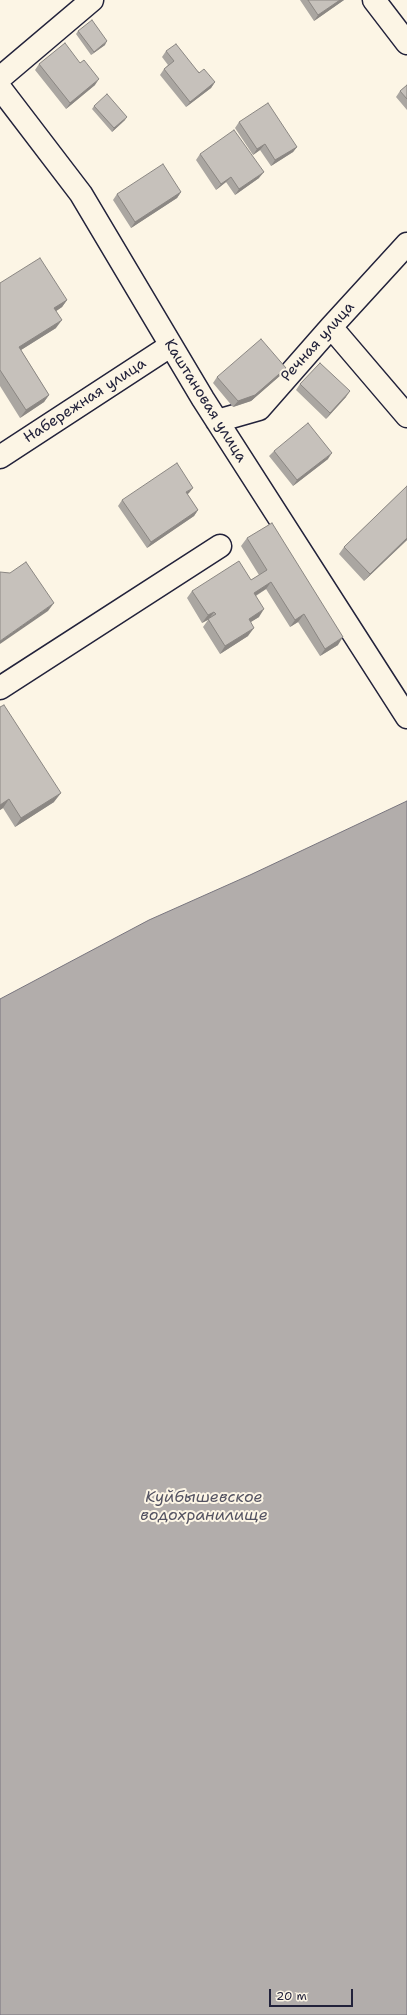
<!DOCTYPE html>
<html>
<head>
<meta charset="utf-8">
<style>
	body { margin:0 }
	#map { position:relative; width:407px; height:2015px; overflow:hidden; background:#fcf5e5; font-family:"Shantell Sans",sans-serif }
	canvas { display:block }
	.scale { position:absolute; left:269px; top:1989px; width:84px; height:18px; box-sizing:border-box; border:2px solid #22223b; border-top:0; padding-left:5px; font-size:12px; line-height:14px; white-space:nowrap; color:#22223b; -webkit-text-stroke:3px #fcf5e5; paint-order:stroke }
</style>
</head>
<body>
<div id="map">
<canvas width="407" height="2015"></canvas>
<div class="scale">20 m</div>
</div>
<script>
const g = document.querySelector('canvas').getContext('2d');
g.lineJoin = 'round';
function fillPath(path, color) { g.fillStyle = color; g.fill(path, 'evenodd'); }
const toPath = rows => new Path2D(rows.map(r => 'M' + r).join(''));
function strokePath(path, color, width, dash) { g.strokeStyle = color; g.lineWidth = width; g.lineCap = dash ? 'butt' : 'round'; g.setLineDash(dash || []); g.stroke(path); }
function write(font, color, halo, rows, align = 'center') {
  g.font = font + ' "Shantell Sans",sans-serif'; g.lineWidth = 4; g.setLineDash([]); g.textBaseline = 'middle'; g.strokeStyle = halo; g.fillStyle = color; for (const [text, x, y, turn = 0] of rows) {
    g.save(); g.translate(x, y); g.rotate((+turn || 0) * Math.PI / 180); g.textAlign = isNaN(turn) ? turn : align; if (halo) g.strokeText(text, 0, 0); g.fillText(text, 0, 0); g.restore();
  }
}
const water = toPath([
	[407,801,407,2015,0,2015,0,999,149,920,250,875,407,801]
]);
fillPath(water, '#b2adab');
strokePath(water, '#78757e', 1);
const minor = toPath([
	[374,0,407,43],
	[0,78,92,0],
	[0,88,81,194,203,399,407,717],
	[331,327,407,416],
	[217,421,259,409,331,327,407,244],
	[0,457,170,346],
	[0,688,220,546]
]);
strokePath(minor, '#22223b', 25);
strokePath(minor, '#fcf5e5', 22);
fillPath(toPath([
	[300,0,344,0,314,21],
	[78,31,105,45,91,55,76,34],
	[166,51,215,82,211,88,186,107,160,75,164,69,168,65,162,57],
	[80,63,95,85,66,109,35,70,39,64],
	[407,85,407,110,396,97,400,91],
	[94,106,125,120,112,132,92,109],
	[239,122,297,147,293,152,271,166,260,150,253,155,235,128],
	[200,154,259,178,235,195,226,182,216,190,196,160],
	[181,192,177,198,131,228,113,200,117,194],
	[0,283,67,300,62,307,56,311,56,328,21,350,49,395,44,402,20,418,0,386],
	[282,374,251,401,233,407,213,383,217,377],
	[300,384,346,397,326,419,296,390],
	[274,451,328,459,293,486,269,456],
	[407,486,407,540,364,581,339,554,344,547],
	[189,493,187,494,198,510,194,516,147,548,118,506,122,500],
	[247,538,338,645,320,656,298,622,290,627,266,589,256,596,259,617,250,622,248,636,220,654,203,627,208,620,202,623,187,598,192,591,251,580,259,575,241,546],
	[0,707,54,802,15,827,3,808,0,810]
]), '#aaa6a1');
fillPath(toPath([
	[340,0,344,0,314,21,318,15],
	[107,41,105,45,91,55,94,52],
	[99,79,95,85,66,109,70,103],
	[215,82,211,88,186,107,190,102],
	[127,117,125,120,112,132,114,128],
	[265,144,260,150,253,155,257,149],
	[297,147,293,152,271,166,275,160],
	[264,172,259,178,235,195,239,189],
	[231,177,226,182,216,190,221,184],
	[181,192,177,198,131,228,135,222],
	[67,300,62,307,49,316,54,308],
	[62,320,56,328,13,355,19,347],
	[286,368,282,374,251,401,233,407,238,401],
	[350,391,346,397,326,419,330,413],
	[49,395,44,402,20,418,26,410],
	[332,453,328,459,293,486,297,480],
	[193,488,189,493,182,498,186,492],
	[198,510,194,516,147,548,151,542],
	[407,538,407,540,364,581,370,574],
	[271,582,266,589,248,600,254,593],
	[54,603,48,611,0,644,0,641],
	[264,609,259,617,243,627,249,619],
	[214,612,209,619,202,623,208,615],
	[304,614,298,622,290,627,295,620],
	[254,628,248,636,220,654,225,646],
	[343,637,338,645,320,656,325,649],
	[61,793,54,802,15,827,21,818],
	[9,799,3,808,0,810,0,805]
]), '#8b8783');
const building = toPath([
	[308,0,340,0,318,15,308,0],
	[92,20,107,41,94,52,78,31,92,20],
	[65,43,80,63,84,60,99,79,70,103,39,64,65,43],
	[176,44,199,73,204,69,215,82,190,102,164,69,174,61,166,51,176,44],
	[407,85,407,99,400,91,407,85],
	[107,94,127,117,114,128,94,106,107,94],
	[268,103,297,147,275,160,265,144,257,149,239,122,268,103],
	[234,130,264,172,239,189,231,177,221,184,200,154,234,130],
	[163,164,181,192,135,222,117,194,163,164],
	[40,258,67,300,54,308,62,320,19,347,49,395,26,410,0,370,0,283,40,258],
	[261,339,286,368,255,395,238,401,217,377,261,339],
	[320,363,350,391,330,413,300,384,320,363],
	[308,423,332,453,297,480,274,451,308,423],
	[177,463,193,488,186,492,198,510,151,542,122,500,177,463],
	[407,486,407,538,370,574,344,547,407,486],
	[272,523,343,637,325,649,304,614,295,620,271,582,254,593,264,609,249,619,254,628,225,646,208,619,216,614,214,612,208,615,192,591,239,561,251,580,267,570,247,538,272,523],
	[26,562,54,603,0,641,0,572,10,573,26,562],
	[4,705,61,793,21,818,9,799,0,805,0,707,4,705]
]);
fillPath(building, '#c6c1bb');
strokePath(building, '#8b8783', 1);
write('15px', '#22223b', '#fcf5e5', [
	["Речная улица",318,342,-48],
	["Набережная улица",85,401,-33],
	["Каштановая улица",205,401,58]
]);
write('italic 16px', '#545362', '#fcf5e5', [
	["Куйбышевское",204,1498],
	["водохранилище",204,1516]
]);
</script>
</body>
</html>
